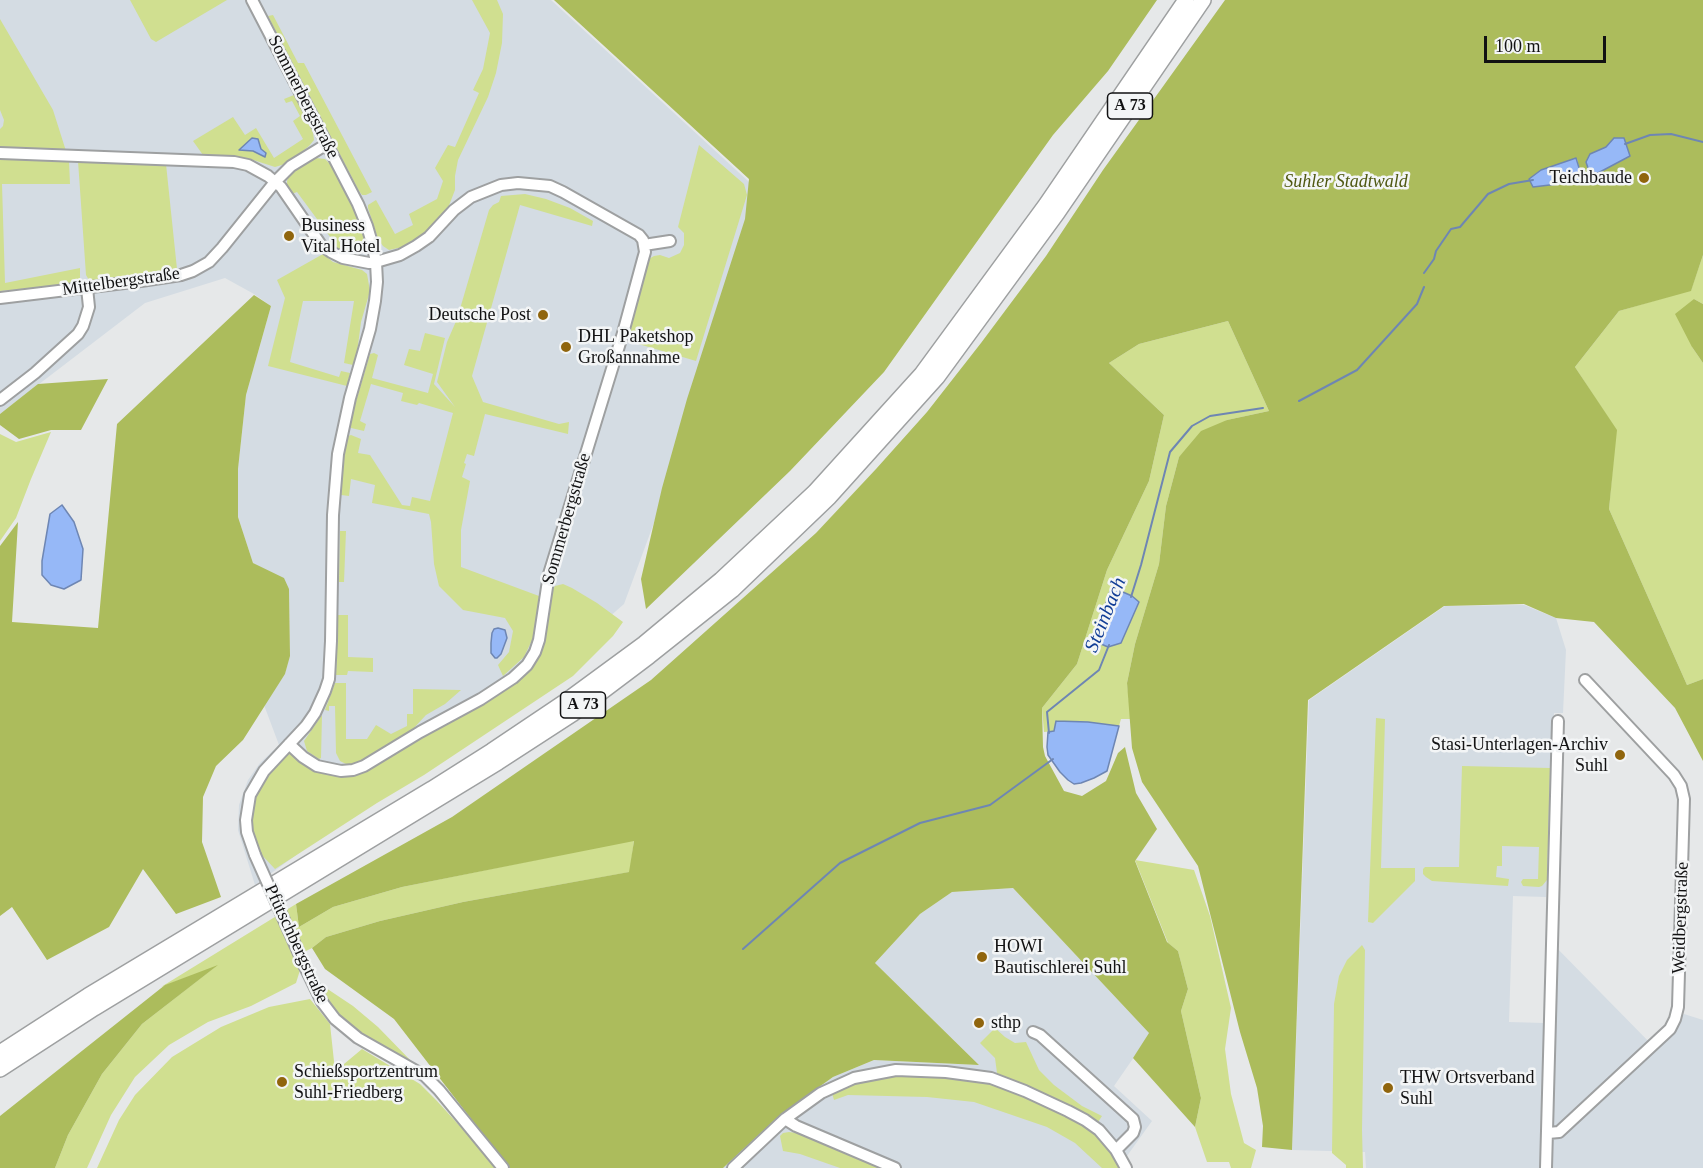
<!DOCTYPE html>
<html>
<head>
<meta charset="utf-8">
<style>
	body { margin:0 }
	#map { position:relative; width:1703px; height:1168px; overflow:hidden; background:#e6e8e9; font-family:Georgia,serif }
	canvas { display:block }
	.scale { position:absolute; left:1484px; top:36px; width:122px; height:27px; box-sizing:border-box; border:3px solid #121213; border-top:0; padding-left:8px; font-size:18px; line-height:21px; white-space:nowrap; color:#121213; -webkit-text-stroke:4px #f3f5f6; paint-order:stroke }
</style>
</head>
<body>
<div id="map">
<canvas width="1703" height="1168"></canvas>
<div class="scale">100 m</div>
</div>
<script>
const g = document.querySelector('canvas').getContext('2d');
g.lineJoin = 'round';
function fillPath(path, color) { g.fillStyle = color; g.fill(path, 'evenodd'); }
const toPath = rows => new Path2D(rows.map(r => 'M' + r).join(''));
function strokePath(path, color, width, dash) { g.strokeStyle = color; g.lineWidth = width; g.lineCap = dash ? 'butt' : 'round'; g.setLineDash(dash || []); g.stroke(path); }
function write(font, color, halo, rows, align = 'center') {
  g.font = font + ' Georgia,serif'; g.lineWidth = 5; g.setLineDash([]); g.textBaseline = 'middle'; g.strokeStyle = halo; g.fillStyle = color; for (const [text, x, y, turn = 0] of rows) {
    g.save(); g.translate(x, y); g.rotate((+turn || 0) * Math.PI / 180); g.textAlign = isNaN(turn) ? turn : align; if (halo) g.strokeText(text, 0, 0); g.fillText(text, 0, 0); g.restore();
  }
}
fillPath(toPath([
	[0,0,551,0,760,192,700,398,624,604,542,676,255,885,238,830,239,805,248,780,260,763,279,745,264,705,285,674,290,655,289,589,266,571,253,563,238,517,238,469,246,395,271,306,254,294,225,278,145,303,0,414],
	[1524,605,1556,618,1566,650,1563,713,1554,713,1546,897,1513,896,1509,1022,1544,1023,1547,938,1655,1048,1684,1014,1703,1020,1703,1168,1366,1168,1365,1152,1292,1150,1309,700,1445,606],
	[1013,888,1150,1034,1114,1086,1152,1121,1122,1163,1124,1168,723,1168,780,1115,833,1077,874,1060,979,1065,875,963,920,914,952,892]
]), '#d4dce3');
fillPath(toPath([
	[130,0,227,0,156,42,151,39],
	[472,0,497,0,503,14,502,43,496,73,488,97,458,160,455,176,455,190,448,208,428,233,400,250,398,248,389,250,383,246,378,239,368,208,368,205,376,200,395,234,413,225,409,214,437,199,443,181,435,168,448,145,455,147,479,93,473,90,483,69,490,33],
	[273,15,298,63,304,63,372,192,366,195,362,195,359,191,268,16],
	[0,19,53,110,66,151,0,148,0,129,3,126,4,120,0,110],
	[294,95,298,96,312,125,314,140,309,146,299,154,285,164,275,167,247,158,203,155,193,141,233,117,245,135,256,128,274,158,303,139,293,121,300,116,292,101,286,103,284,99],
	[699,145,744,184,747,195,696,361,625,340,647,260,654,256,660,255,669,258,680,253,684,245,684,233,678,227],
	[0,158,69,161,70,184,2,184,5,283,80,268,80,283,0,291],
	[316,158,325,159,333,167,354,206,367,242,363,252,359,254,354,255,343,252,328,242,331,238,297,192,292,194,287,185,287,181,289,176,294,169,308,161],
	[78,161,166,164,177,269,90,282,86,275],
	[525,194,546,199,570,208,593,221,592,226,520,205,472,376,483,402,559,424,569,422,568,434,485,414,474,456,467,454,464,463,466,464,462,477,470,481,461,530,461,567,539,596,535,634,524,657,503,676,498,665,509,652,513,631,505,618,463,610,439,586,434,564,431,522,429,514,372,503,375,485,351,479,349,496,341,495,344,456,348,436,351,435,361,439,358,453,370,455,402,505,410,506,412,497,430,501,453,413,419,403,417,405,401,401,403,393,371,384,360,421,366,424,364,431,351,428,349,425,370,354,374,353,378,355,372,378,428,393,433,374,404,365,409,349,420,351,425,333,445,338,434,384,455,407,437,382,447,342,457,319,489,210,493,205,499,202,501,196],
	[323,254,333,262,362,270,367,274,370,291,361,322,357,353,353,365,344,363,354,301,303,301,290,362,339,377,341,371,350,373,347,386,268,366,285,298,277,280],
	[1703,255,1703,304,1694,299,1692,347,1703,363,1703,679,1687,685,1609,509,1616,430,1575,367,1619,311,1691,290],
	[1228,321,1269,411,1227,420,1179,457,1166,506,1159,564,1135,644,1127,683,1131,719,1121,719,1119,726,1088,722,1056,721,1054,731,1044,732,1042,708,1077,664,1107,570,1149,481,1164,415,1109,363,1139,344],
	[51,432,31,479,16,518,0,541,0,434,16,442],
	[340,531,346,531,344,582,339,582],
	[563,584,572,588,597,603,623,622,613,636,573,676,424,775,377,803,275,869,259,852,251,824,253,801,262,781,282,757,290,754,296,756,317,770,338,777,355,774,532,666,543,646,550,594,555,586],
	[338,615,348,615,348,657,373,658,373,672,348,671,347,675,336,675],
	[335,683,346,683,346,739,367,739,376,725,391,734,407,726,407,714,413,714,413,689,461,690,445,704,426,715,412,730,363,760,353,764,346,764,340,761,336,753,335,706,329,706,329,711,325,710],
	[322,715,321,758,319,759,307,751,304,741],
	[1376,718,1385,719,1381,868,1415,868,1415,881,1373,923,1368,922],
	[1462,766,1550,768,1547,880,1542,886,1539,887,1523,886,1521,882,1523,879,1538,879,1539,847,1502,846,1502,866,1497,866,1496,877,1509,879,1508,886,1432,881,1426,877,1423,874,1423,869,1425,867,1459,867],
	[634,840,630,872,463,902,380,921,326,937,312,948,306,951,296,983,251,1006,208,1022,169,1045,135,1077,111,1115,87,1168,55,1168,68,1135,102,1074,142,1024,215,967,161,987,296,904,299,927,333,907,402,887],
	[1135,860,1194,870,1210,916,1231,1008,1225,1049,1231,1094,1244,1143,1256,1150,1251,1168,1231,1168,1229,1162,1207,1162,1195,1127,1201,1098,1181,1011,1188,989,1178,951,1168,943],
	[1362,945,1365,950,1362,1130,1363,1168,1346,1168,1346,1165,1332,1153,1334,1004,1339,976,1347,960],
	[320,984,353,1006,378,1027,414,1064,372,1040,347,1023,329,1002],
	[310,999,330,1024,336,1080,344,1078,344,1064,362,1049,420,1084,437,1101,498,1168,97,1168,119,1120,135,1095,172,1057,221,1027,269,1007],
	[995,1028,1005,1037,1015,1043,1026,1042,1039,1070,1054,1085,1082,1106,1102,1116,1098,1122,1074,1107,999,1076,997,1073,995,1058,980,1043],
	[896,1073,940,1075,992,1082,1076,1117,1098,1133,1122,1168,1102,1168,1075,1143,1047,1127,974,1102,927,1097,848,1095,834,1100,832,1093,862,1078],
	[789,1132,803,1134,886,1168,840,1168,800,1154,783,1151,780,1136,783,1133]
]), '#d0df90');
fillPath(toPath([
	[554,0,1157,0,1108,71,1053,135,884,372,790,471,646,609,641,579,662,488,687,399,745,219,749,179],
	[1225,0,1703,0,1703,255,1691,291,1619,311,1575,367,1617,430,1609,509,1687,685,1703,679,1703,761,1675,708,1594,622,1556,618,1524,604,1444,606,1308,700,1292,1150,1262,1147,1263,1126,1257,1088,1240,1032,1198,866,1142,782,1132,748,1127,683,1135,644,1159,564,1166,506,1179,457,1201,431,1227,420,1269,411,1228,321,1139,344,1109,363,1164,415,1149,481,1107,570,1077,664,1042,708,1043,747,1045,756,1064,791,1082,796,1106,781,1118,753,1125,747,1136,793,1157,829,1135,861,1167,942,1178,951,1188,989,1181,1011,1201,1098,1195,1127,1133,1058,1149,1033,1013,888,952,892,920,914,875,963,979,1065,874,1060,833,1077,780,1115,723,1168,509,1168,394,1019,325,969,312,948,326,937,380,921,463,902,629,872,634,841,402,887,333,907,299,927,296,904,452,817,651,680,816,533,876,469,927,412,981,343,1046,256,1103,170],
	[1577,159,1582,181,1533,187],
	[254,295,271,306,246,395,238,469,238,517,253,563,284,578,289,589,290,656,285,674,243,740,216,766,203,797,202,842,221,897,176,914,143,869,109,927,47,960,12,907,0,916,0,546,18,522,12,622,98,628,117,424],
	[1694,299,1703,304,1703,363,1692,347,1675,314],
	[108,379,81,430,51,430,19,439,0,425,0,414,38,384],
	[218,965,142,1024,102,1074,68,1135,55,1168,0,1168,0,1116,165,985]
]), '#acbc5c');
const water = toPath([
	[252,138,258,139,261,149,266,153,265,157,253,151,239,150,252,138],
	[1614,138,1624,138,1630,156,1598,173,1592,172,1588,168,1586,162,1590,154,1606,147,1614,138],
	[1576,158,1583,181,1533,187,1529,179,1541,170,1576,158],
	[62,505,74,522,83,549,81,580,64,589,51,585,42,575,42,561,50,514,62,505],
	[1116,589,1132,596,1139,602,1121,643,1108,647,1101,644,1097,640,1099,624,1110,591,1116,589],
	[498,628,505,630,507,638,501,654,497,658,495,658,491,653,491,643,492,633,494,629,498,628],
	[1056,721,1088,722,1119,726,1107,771,1094,778,1081,783,1074,784,1068,780,1060,772,1048,755,1047,747,1048,732,1054,731,1056,721]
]);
fillPath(water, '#96b8f7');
strokePath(water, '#6e86b3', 1.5);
strokePath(toPath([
	[1625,144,1650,135,1671,134,1703,142],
	[1424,273,1434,259,1436,251,1451,229,1460,227,1488,194,1509,184,1533,180],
	[1299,401,1357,370,1417,304,1424,287],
	[1131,597,1141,565,1170,452,1192,426,1210,416,1263,408],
	[1049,733,1047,712,1099,670,1109,645],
	[743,949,840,863,920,823,990,805,1053,759]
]), '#6e86b3', 2);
const minor = toPath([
	[252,0,358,204,367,226,372,243,376,262,377,282,375,301,370,329,350,398,338,454,333,515,331,641,329,679,325,691,315,713,306,726,264,771,250,795,246,820,247,832,255,855],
	[0,153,234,162,248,165,268,176,281,187,321,245,331,252,343,258,369,263,376,262,400,255,416,246,429,237,454,210,471,197,501,185,518,183,550,186,563,192,639,235,643,240,645,252,643,259,623,333,549,574,539,640,535,652,527,665,513,678,481,699,420,732,364,766,353,770,341,771,317,766,303,757,289,744],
	[644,245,670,241],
	[0,298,141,281,181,275,193,271,209,262,222,248,275,182,291,166,327,144],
	[0,400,35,373,78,334,83,326,89,307,87,288],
	[305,967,322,1002,335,1019,358,1038,425,1076,439,1090,503,1168],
	[1033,1032,1040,1035,1133,1119,1135,1127,1133,1133,1116,1150],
	[785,1119,796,1126,895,1168],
	[1548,1133,1559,1132,1670,1029,1675,1019,1678,1007,1684,799,1681,786,1674,775,1585,680],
	[733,1168,785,1119,821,1093,854,1078,896,1070,946,1072,991,1078,1025,1091,1068,1111,1085,1120,1099,1130,1116,1150,1126,1168],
	[1546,1168,1558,721]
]);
const highway = toPath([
	[0,1053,88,996,432,789,492,751,565,702,644,644,721,580,815,492,922,374,1046,205,1186,0],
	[0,1069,94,1008,498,762,572,714,649,656,732,590,829,497,937,377,1057,213,1203,0]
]);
strokePath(minor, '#9ea0a1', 14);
strokePath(highway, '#9ea0a1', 18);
strokePath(minor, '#fff', 10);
strokePath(highway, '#fff', 15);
const minorBridge = toPath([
	[255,855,305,967]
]);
strokePath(minorBridge, '#9ea0a1', 14, []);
strokePath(minorBridge, '#fff', 10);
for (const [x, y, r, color] of [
	[1644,178,6,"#90650d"],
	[289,236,6,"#90650d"],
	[543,315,6,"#90650d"],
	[566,347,6,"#90650d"],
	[1620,755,6,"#90650d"],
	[982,957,6,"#90650d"],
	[979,1023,6,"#90650d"],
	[282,1082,6,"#90650d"],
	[1388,1088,6,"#90650d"]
]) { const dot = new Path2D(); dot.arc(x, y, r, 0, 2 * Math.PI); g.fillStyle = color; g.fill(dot); strokePath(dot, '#f3f5f6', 2); }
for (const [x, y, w] of [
	[1130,106,45],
	[583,705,45]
]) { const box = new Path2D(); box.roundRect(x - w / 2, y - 13, w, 26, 4.5); g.fillStyle = '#f3f5f6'; g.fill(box); strokePath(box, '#121213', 1.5); }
write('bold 16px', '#121213', null, [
	["A 73",1130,106],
	["A 73",583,705]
]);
write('18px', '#121213', '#f3f5f6', [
	["Sommerbergstraße",303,97,63],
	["Mittelbergstraße",121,282,-8],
	["Sommerbergstraße",567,519,-74],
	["Weidbergstraße",1681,918,-88],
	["Pfütschbergstraße",296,944,65]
]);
write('18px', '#121213', '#f3f5f6', [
	["Teichbaude",1632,178,"right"],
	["Business",301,226],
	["Vital Hotel",301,247],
	["Deutsche Post",531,315,"right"],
	["DHL Paketshop",578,337],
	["Großannahme",578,358],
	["Stasi-Unterlagen-Archiv",1608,745,"right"],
	["Suhl",1608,766,"right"],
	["HOWI",994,947],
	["Bautischlerei Suhl",994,968],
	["sthp",991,1023],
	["Schießsportzentrum",294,1072],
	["Suhl-Friedberg",294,1093],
	["THW Ortsverband",1400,1078],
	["Suhl",1400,1099]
], 'left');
write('italic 18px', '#4f5812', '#f3f5f6', [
	["Suhler Stadtwald",1346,182]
]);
write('italic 20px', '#123e96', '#f3f5f6', [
	["Steinbach",1106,615,-68]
]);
</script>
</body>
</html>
